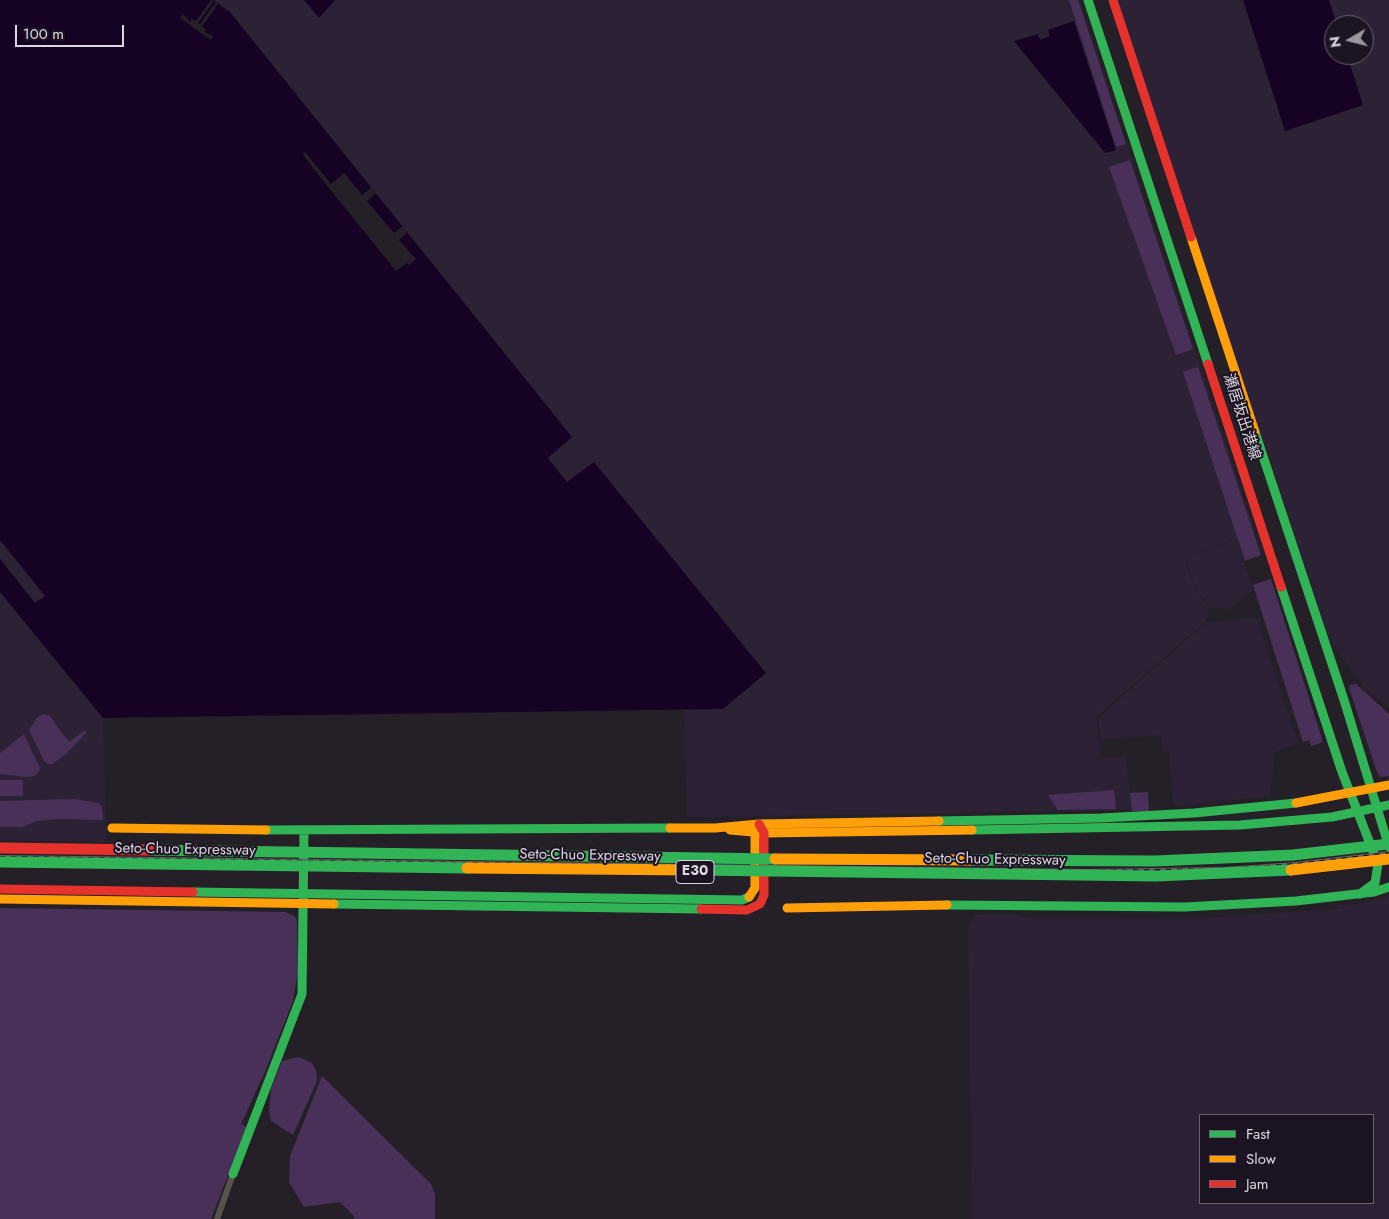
<!DOCTYPE html>
<html>
<head>
<meta charset="utf-8">
<style>
	body { margin:0 }
	#map { position:relative; width:1389px; height:1219px; overflow:hidden; background:#252028; font-family:Jost,sans-serif }
	canvas { display:block }
	.legend { position:absolute; left:1199px; top:1114px; width:175px; height:90px; box-sizing:border-box; background:#1c1422; border:1px solid #69626e; margin:0; padding:6px 9px; list-style:none; font-size:15px; color:#dcd6e1 }
	.legend li { display:flex; align-items:center; gap:10px; height:25px }
	.legend b { width:25px; border:1px solid #69626e }
	.north { position:absolute; left:1324px; top:15px; width:50px; height:50px; box-sizing:border-box; background:#1c1422; border:1px solid #69626e; border-radius:50%; rotate:262deg; font-size:14px; font-weight:700; line-height:20px; text-align:center; color:#dcd6e1 }
	.north::after { content:''; display:block; margin:auto; width:18px; height:22px; background:#9c96a0; clip-path:polygon(50% 0,100% 100%,50% 72%,0 100%) }
	.scale { position:absolute; left:15px; top:25px; width:109px; height:22px; box-sizing:border-box; border:2px solid #dcd6e1; border-top:0; padding-left:6px; font-size:15px; line-height:18px; white-space:nowrap; color:#dcd6e1; -webkit-text-stroke:4px #1c1422; paint-order:stroke }
</style>
</head>
<body>
<div id="map">
<canvas width="1389" height="1219"></canvas>
<ul class="legend">
<li><b style="height:6px;background:#30b455"></b>Fast</li>
<li><b style="height:6px;background:#ff9f0a"></b>Slow</li>
<li><b style="height:6px;background:#e5322d"></b>Jam</li>
</ul>
<div class="north">N</div>
<div class="scale">100 m</div>
</div>
<script>
const g = document.querySelector('canvas').getContext('2d');
g.lineJoin = 'round';
function fillPath(path, color) { g.fillStyle = color; g.fill(path, 'evenodd'); }
const toPath = rows => new Path2D(rows.map(r => 'M' + r).join(''));
function strokePath(path, color, width, dash) { g.strokeStyle = color; g.lineWidth = width; g.lineCap = dash ? 'butt' : 'round'; g.setLineDash(dash || []); g.stroke(path); }
function write(font, color, halo, rows, align = 'center') {
  g.font = font + ' Jost,"Noto Sans JP",sans-serif'; g.lineWidth = 4; g.setLineDash([]); g.textBaseline = 'middle'; g.strokeStyle = halo; g.fillStyle = color; for (const [text, x, y, turn = 0] of rows) {
    g.save(); g.translate(x, y); g.rotate((+turn || 0) * Math.PI / 180); g.textAlign = isNaN(turn) ? turn : align; if (halo) g.strokeText(text, 0, 0); g.fillText(text, 0, 0); g.restore();
  }
}
fillPath(toPath([
	[213,0,1079,0,1255,533,1184,557,1195,589,1209,607,1206,621,1096,717,1101,758,1126,756,1131,810,687,817,684,709,723,709,594,462,567,482,547,458,572,437,230,13],
	[1117,0,1389,0,1389,708,1365,688,1353,673,1333,643,1331,644],
	[1334,25,1364,25,1364,55,1334,55],
	[0,540,45,595,35,603,0,559],
	[1237,540,1253,590,1229,609,1211,607,1196,589,1185,557],
	[0,592,103,718,106,842,0,840],
	[1257,618,1298,744,1275,751,1270,796,1173,806,1169,752,1163,752,1161,735,1100,740,1098,718,1207,622],
	[1389,896,1389,1219,972,1219,968,927,974,915,1011,914,1030,918,1188,919,1338,909,1338,905,1352,905],
	[1373,1115,1373,1203,1200,1203,1200,1115]
]), '#2d2235');
fillPath(toPath([
	[1069,0,1078,0,1126,144,1116,147],
	[1130,160,1193,349,1176,355,1109,167],
	[1198,367,1261,555,1245,561,1183,372],
	[1271,579,1323,742,1311,746,1309,740,1303,742,1253,585],
	[1356,684,1389,714,1389,776,1380,777,1377,772,1349,688,1350,685],
	[43,714,49,715,69,742,84,731,87,732,67,753,52,764,48,764,44,761,29,730,37,718],
	[24,734,40,768,39,772,35,776,26,777,0,774,0,753],
	[0,780,23,780,23,796,0,796],
	[1114,790,1116,809,1058,810,1048,795],
	[1148,792,1149,811,1132,811,1130,793],
	[74,799,99,803,102,807,103,820,59,819,37,821,22,827,0,827,0,801],
	[0,908,285,912,295,916,297,921,298,972,293,1001,265,1072,241,1124,247,1127,211,1219,0,1219],
	[299,1057,312,1063,316,1071,317,1081,293,1135,271,1121,269,1111,271,1089,282,1061],
	[322,1076,431,1184,435,1194,435,1219,354,1219,354,1216,340,1202,304,1207,289,1182,290,1156]
]), '#483058');
fillPath(toPath([
	[0,0,213,0,230,12,572,437,548,458,567,482,594,462,766,673,723,709,103,718,0,592,0,559,35,603,45,596,0,540],
	[304,0,335,0,319,18],
	[1243,0,1329,0,1337,25,1334,25,1334,55,1347,55,1363,105,1285,131],
	[1074,21,1116,150,1105,153,1014,41,1038,34,1040,40,1050,36,1048,30]
]), '#160324');
fillPath(toPath([
	[211,0,214,1,198,23,200,24,216,2,218,4,202,26,206,30,204,32,213,36,211,40,180,18,183,14,190,22,192,19,196,21],
	[305,152,331,184,344,173,362,195,371,188,376,193,367,201,394,233,403,226,408,232,399,240,416,259,409,265,407,263,396,271,312,167,303,154]
]), '#252028');
strokePath(toPath([
	[217,1219,233,1174]
]), '#57534c', 6);
strokePath(toPath([
	[1088,0,1208,364],
	[1255,432,1344,700,1389,847],
	[1281,587,1342,772,1378,864,1375,883,1360,894],
	[939,821,1101,818,1194,813,1296,803],
	[266,830,670,828],
	[972,830,1240,825,1332,817,1389,805],
	[193,892,742,900,749,897],
	[334,904,701,909],
	[947,905,1185,907,1296,901,1374,892,1389,887],
	[233,1174,302,994,304,831]
]), '#30b455', 9);
strokePath(toPath([
	[1191,237,1255,432],
	[1296,803,1389,785],
	[112,828,266,830],
	[670,828,715,828,759,824,939,821],
	[730,830,764,833,972,830],
	[749,897,755,888,755,834,759,824],
	[0,899,334,904],
	[787,908,947,905]
]), '#ff9f0a', 9);
strokePath(toPath([
	[1113,0,1191,237],
	[1208,364,1281,587],
	[0,889,193,892],
	[701,909,747,910,760,904,764,895,764,833,759,824]
]), '#e5322d', 9);
const rail = toPath([
	[0,857,1086,871,1225,869,1295,864,1389,853]
]);
strokePath(rail, '#63615f', 4);
strokePath(rail, '#1c1422', 2, [5.5]);
strokePath(toPath([
	[150,850,775,859],
	[970,860,1155,861,1293,855,1389,844],
	[0,862,467,868],
	[695,870,1156,876,1291,870]
]), '#30b455', 11);
strokePath(toPath([
	[775,859,970,860],
	[467,868,695,870],
	[1291,870,1389,859]
]), '#ff9f0a', 11);
strokePath(toPath([
	[0,848,150,850]
]), '#e5322d', 11);
for (const [x, y, w] of [
	[695,872,38]
]) { const box = new Path2D(); box.roundRect(x - w / 2, y - 11.5, w, 23, 4); g.fillStyle = '#1c1422'; g.fill(box); strokePath(box, '#dcd6e1', 1); }
write('bold 14px', '#dcd6e1', null, [
	["E30",695,872]
]);
write('15px', '#dcd6e1', '#1c1422', [
	["瀬居坂出港線",1241,417,72],
	["Seto-Chuo Expressway",185,850,1],
	["Seto-Chuo Expressway",590,856,1],
	["Seto-Chuo Expressway",995,860,1]
]);
</script>
</body>
</html>
